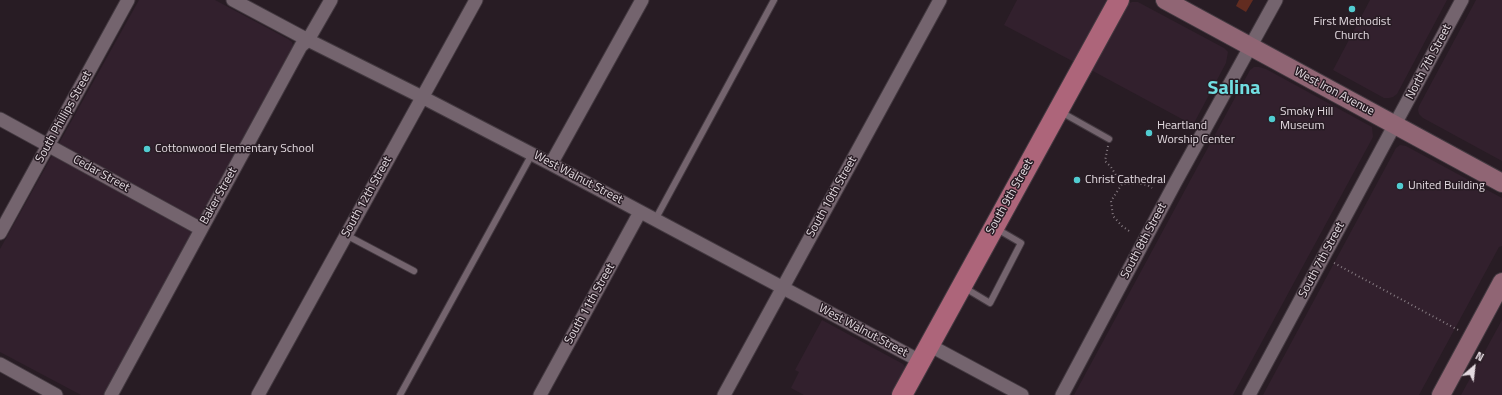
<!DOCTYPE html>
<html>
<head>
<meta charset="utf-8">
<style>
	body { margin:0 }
	#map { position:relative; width:1502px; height:395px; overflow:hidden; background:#281c24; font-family:"Titillium Web",sans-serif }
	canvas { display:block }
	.north { position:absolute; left:1454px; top:347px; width:40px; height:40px; -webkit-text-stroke:3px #281c24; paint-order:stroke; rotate:28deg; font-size:11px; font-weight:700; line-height:16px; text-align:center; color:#e3dae0 }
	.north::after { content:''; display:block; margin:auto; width:14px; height:18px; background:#e3dae0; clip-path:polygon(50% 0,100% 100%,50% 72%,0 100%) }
</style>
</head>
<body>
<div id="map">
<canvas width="1502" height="395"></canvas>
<div class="north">N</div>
</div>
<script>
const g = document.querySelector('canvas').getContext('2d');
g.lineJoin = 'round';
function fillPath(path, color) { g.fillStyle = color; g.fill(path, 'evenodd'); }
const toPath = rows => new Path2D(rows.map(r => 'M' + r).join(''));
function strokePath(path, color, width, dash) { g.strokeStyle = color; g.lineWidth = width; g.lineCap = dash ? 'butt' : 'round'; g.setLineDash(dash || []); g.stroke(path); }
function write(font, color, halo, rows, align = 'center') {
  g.font = font + ' "Titillium Web",sans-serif'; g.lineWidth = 3; g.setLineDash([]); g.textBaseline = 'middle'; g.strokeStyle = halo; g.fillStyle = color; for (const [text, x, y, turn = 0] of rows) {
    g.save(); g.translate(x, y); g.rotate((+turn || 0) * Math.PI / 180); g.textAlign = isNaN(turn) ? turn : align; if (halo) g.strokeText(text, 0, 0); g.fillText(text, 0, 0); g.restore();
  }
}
fillPath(toPath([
	[139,0,215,0,288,39,292,42,293,46,104,395,81,395,0,352,0,249],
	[1017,0,1109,0,1076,63,1004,25],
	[1370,0,1447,0,1397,94,1393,97,1389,98,1384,98,1333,70],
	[1476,0,1502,0,1502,161,1423,118,1419,114,1418,110,1419,106],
	[1132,2,1138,2,1224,48,1228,52,1226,63,1193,125,1091,70,1128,4],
	[1254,67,1259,67,1266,69,1372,127,1373,137,1233,395,1074,395,1250,70],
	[1400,145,1406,146,1502,198,1502,246,1499,247,1419,395,1263,395,1396,148],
	[822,320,903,364,906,368,896,395,804,395,791,388,799,372,795,370],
	[1502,320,1502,395,1461,395]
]), '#32202d');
fillPath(toPath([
	[1239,0,1253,0,1246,12,1236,6]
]), '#622c20');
const lane = toPath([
	[1061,112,1109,139],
	[655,220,774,0],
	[346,235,414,271],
	[965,288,990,303,1021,243,997,229],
	[400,395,532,154]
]);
const street = toPath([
	[233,0,308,40,422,97,551,164,920,361],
	[0,119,201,229],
	[551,164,642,0],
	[0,233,128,0],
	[929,345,1022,395],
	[0,364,56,395],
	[111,395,301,46,308,40,331,0],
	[258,395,476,0],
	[540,395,640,212],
	[724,395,940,0],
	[1062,395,1175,183,1276,0],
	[1249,395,1462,0]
]);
const secondary = toPath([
	[1165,0,1502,183],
	[1441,395,1502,282]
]);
const primary = toPath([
	[902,395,1119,0]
]);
strokePath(lane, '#433940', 8);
strokePath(street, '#433940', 15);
strokePath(secondary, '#433940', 20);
strokePath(primary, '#433940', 22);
strokePath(toPath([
	[1108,146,1105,161,1111,167,1119,180,1120,185],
	[1129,231,1122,226,1113,216,1111,201,1122,184,1136,183,1147,185,1152,188],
	[1334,263,1460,331]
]), '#867b82', 2, [1, 3]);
strokePath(lane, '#74646e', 6);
strokePath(street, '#74646e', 13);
strokePath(secondary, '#906574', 18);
strokePath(primary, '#ad657a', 20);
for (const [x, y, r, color] of [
	[1352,9,4,"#51ccd1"],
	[1272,119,4,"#51ccd1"],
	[1149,133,4,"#51ccd1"],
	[147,149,4,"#51ccd1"],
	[1077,180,4,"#51ccd1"],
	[1400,186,4,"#51ccd1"]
]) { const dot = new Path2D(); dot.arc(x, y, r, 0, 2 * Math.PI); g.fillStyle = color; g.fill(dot); strokePath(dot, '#281c24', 1.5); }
write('12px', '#e3dae0', '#281c24', [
	["First Methodist",1352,22,"center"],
	["Church",1352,36,"center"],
	["Smoky Hill",1280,112],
	["Museum",1280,126],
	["Heartland",1157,126],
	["Worship Center",1157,140],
	["Cottonwood Elementary School",155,149],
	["Christ Cathedral",1085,180],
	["United Building",1408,186]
], 'left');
write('12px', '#e3dae0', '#281c24', [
	["North 7th Street",1429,62,-62],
	["West Iron Avenue",1334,92,28],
	["South Phillips Street",64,117,-61],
	["Cedar Street",101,174,29],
	["West Walnut Street",578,178,28],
	["Baker Street",219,196,-61],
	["South 12th Street",367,197,-61],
	["South 10th Street",832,197,-61],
	["South 9th Street",1010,197,-61],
	["South 8th Street",1144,241,-62],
	["South 7th Street",1322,260,-62],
	["South 11th Street",590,304,-61],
	["West Walnut Street",863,331,28]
]);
write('bold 20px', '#71dee2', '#281c24', [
	["Salina",1234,89]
]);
</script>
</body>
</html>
